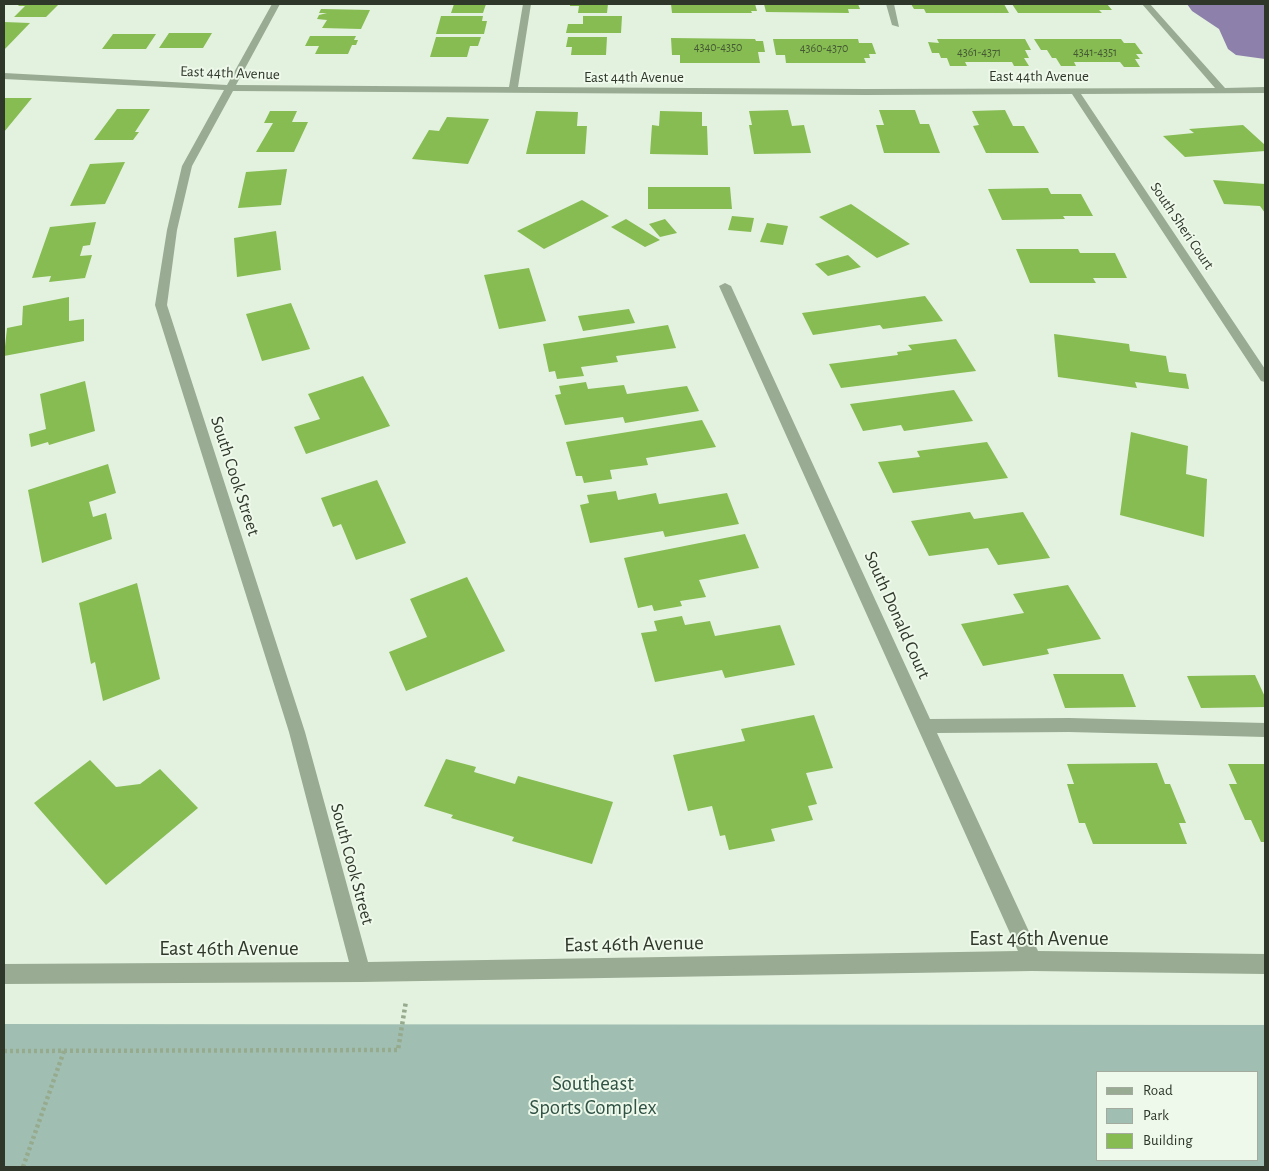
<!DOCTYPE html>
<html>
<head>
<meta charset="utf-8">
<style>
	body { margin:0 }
	#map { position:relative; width:1269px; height:1171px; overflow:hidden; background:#e3f1df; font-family:"Alegreya Sans",sans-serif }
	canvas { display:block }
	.frame { position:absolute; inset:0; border:5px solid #2f372a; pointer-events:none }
	.legend { position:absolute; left:1096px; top:1071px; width:162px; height:90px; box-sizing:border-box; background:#eef9eb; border:1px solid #a2ab9e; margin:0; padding:6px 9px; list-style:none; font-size:15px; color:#2f372a }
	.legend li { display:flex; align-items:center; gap:10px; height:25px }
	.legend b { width:25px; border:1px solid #a2ab9e }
</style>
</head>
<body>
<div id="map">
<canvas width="1269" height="1171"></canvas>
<div class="frame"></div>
<ul class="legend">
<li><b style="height:6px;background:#99ab92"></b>Road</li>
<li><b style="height:14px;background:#a0bfb2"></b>Park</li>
<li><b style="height:14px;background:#86bc52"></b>Building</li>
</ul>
</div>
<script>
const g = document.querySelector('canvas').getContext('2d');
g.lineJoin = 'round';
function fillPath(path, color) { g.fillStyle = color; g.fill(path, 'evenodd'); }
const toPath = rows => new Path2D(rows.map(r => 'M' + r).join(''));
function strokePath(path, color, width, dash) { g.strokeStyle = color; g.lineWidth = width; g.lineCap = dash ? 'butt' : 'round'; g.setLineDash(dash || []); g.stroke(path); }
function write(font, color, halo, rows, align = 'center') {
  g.font = font + ' "Alegreya Sans",sans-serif'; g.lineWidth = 4; g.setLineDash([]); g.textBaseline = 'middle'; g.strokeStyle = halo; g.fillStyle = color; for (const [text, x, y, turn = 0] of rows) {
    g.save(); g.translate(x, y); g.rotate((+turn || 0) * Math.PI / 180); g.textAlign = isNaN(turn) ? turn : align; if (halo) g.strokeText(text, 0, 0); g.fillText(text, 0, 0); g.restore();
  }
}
fillPath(toPath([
	[4,1024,1265,1025,1265,1167,4,1167],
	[1098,1072,1258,1072,1258,1160,1098,1160]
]), '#a0bfb2');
fillPath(toPath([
	[1187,4,1265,4,1265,59,1236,55,1228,49,1219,29,1192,11]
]), '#8d80ab');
fillPath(toPath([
	[20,4,59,4,46,17,14,17,25,6,18,6],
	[454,4,486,4,483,13,451,13],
	[570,4,608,4,607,13,578,13,579,6,570,6],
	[671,4,755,4,757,11,751,11,752,13,672,13],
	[764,4,858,4,860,9,848,9,849,13,766,12],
	[911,4,1004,4,1009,13,926,13,924,9,914,9],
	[1012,4,1107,4,1112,10,1099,10,1102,13,1018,13],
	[321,9,370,10,361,29,322,28,327,20,317,19,319,15,327,13,319,13],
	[441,16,483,16,482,21,487,21,484,34,436,34],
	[583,16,622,16,621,33,566,33,568,24,583,24],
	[4,22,30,23,4,50],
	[169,33,212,33,203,48,159,48],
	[113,34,156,34,146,49,102,49],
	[310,36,356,36,354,40,358,40,356,45,352,45,348,54,315,54,319,46,305,46],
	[436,37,481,37,478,46,470,46,467,57,430,57],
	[568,37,607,37,606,55,571,55,572,47,566,47],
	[671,38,755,39,756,41,763,41,765,52,758,52,760,63,680,63,680,55,672,55],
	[773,39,858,39,859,43,872,43,876,54,869,54,870,58,864,58,866,63,786,63,785,55,776,55],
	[937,39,1025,39,1031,50,1025,50,1029,58,1024,58,1029,66,1014,66,1012,62,965,62,967,66,950,66,947,58,941,58,939,53,932,53,928,42,939,43],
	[1034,39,1121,39,1124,43,1135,43,1143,54,1136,54,1140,59,1135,59,1140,67,1124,67,1120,62,1074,62,1076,66,1061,66,1056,58,1052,58,1047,50,1041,50],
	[4,98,32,98,4,132],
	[117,109,150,109,135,132,139,132,133,140,94,140],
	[788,110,792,126,804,125,811,153,754,154,749,125,752,125,749,111],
	[879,110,915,110,920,124,929,124,940,153,884,153,876,125,884,125],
	[1005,110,1013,126,1024,126,1039,153,986,153,973,126,979,125,972,111],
	[270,111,297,111,292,122,308,122,294,152,256,152,273,123,264,123],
	[536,111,578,112,577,126,587,126,585,154,526,154],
	[660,111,702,112,702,126,707,126,708,155,650,154,652,125,659,126],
	[447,117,489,119,468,164,412,159,429,130,439,131],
	[1243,125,1265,145,1265,151,1185,157,1163,136,1194,133,1189,129],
	[125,162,105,204,70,206,90,164],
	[287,169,281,205,238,208,246,172],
	[1213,180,1265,184,1265,213,1260,206,1224,204],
	[648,187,730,187,732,209,648,209],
	[1048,188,1051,194,1081,194,1093,216,1063,216,1065,219,1002,220,988,189],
	[582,200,609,216,544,249,517,231],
	[851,204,910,244,877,258,819,217],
	[732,216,754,218,751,232,728,230],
	[626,219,660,240,645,247,611,227],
	[665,219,677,233,660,237,649,224],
	[96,222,90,245,83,246,80,256,92,255,85,278,49,282,51,276,32,278,50,227],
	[767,223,788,226,783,245,760,242],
	[276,231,281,270,237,277,234,238],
	[1016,249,1078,249,1080,253,1115,253,1127,278,1093,278,1096,283,1030,283],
	[848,255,861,267,828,276,815,264],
	[529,268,546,321,499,329,484,275],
	[925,296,943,321,883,329,880,325,813,335,802,313],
	[69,297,69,321,84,319,84,341,4,356,7,328,22,325,23,306],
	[291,303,310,349,262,361,246,314],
	[629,309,635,323,583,331,578,316],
	[668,325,676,348,616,356,618,362,581,367,584,376,557,379,555,371,549,372,543,344],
	[1054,334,1129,344,1130,351,1166,356,1169,372,1186,374,1189,389,1135,382,1137,388,1058,377],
	[956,339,976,371,841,388,829,364,898,355,897,352,912,350,908,345],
	[363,376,390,426,306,454,294,427,320,419,308,394],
	[85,381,95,431,49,445,48,442,31,447,29,434,46,429,40,394],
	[586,382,588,389,624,385,627,394,687,386,699,411,625,423,623,417,565,425,555,395,561,394,559,386],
	[954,390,973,421,904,431,901,425,863,431,850,404],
	[702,420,716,447,646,458,648,465,610,470,612,479,584,483,582,476,576,476,566,442],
	[1131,432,1188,446,1186,474,1207,479,1204,537,1120,515],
	[987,442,1008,478,893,493,878,462,920,457,917,451],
	[108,464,116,493,89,502,93,517,106,513,112,539,42,563,28,490],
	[377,480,406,543,356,560,341,524,333,527,321,498],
	[616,491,618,500,656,493,659,504,727,493,739,524,665,537,663,531,590,543,580,505,589,503,587,495],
	[970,512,974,519,1023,512,1050,558,998,565,988,548,929,556,911,521],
	[745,534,759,568,699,580,706,597,680,601,682,606,654,611,652,605,638,608,624,558],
	[467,577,505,651,406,691,389,652,427,637,410,599],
	[137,583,160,679,103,701,95,662,91,664,79,603],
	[1068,585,1101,639,1047,649,1049,654,983,666,961,624,1024,613,1013,594],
	[682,616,685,625,710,621,715,636,780,625,795,665,725,678,722,670,655,682,641,633,657,631,654,621],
	[1053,674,1123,674,1136,707,1065,708],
	[1255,675,1265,697,1265,707,1201,708,1187,676],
	[814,715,833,768,806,773,817,804,808,806,813,820,771,829,775,841,729,850,725,835,720,836,712,806,688,811,673,755,745,741,741,729],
	[446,759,476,767,474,772,515,784,518,776,613,802,592,864,512,841,514,837,451,818,453,815,424,806],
	[90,760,116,787,140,784,160,769,198,808,106,885,34,803],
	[1157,763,1165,784,1170,784,1186,823,1179,823,1187,844,1093,844,1085,823,1079,823,1067,784,1074,784,1067,764],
	[1228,764,1265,764,1265,842,1261,842,1251,820,1245,820,1229,784,1237,784]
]), '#86bc52');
strokePath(toPath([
	[4,1051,398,1050,406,1001],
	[23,1167,64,1051]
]), '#96aa8d', 4.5, [3, 3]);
fillPath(toPath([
	[272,4,280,4,236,85,509,87,523,4,531,4,518,87,866,89,1215,88,1142,4,1150,4,1225,88,1265,87,1265,93,1081,94,1265,369,1265,382,1261,381,1072,94,866,95,233,91,192,166,177,230,167,305,305,732,368,962,1018,951,719,286,725,283,731,286,930,719,1069,718,1265,723,1265,737,1069,732,937,733,1038,951,1265,954,1265,974,1032,971,361,982,4,984,4,964,349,962,289,732,155,305,167,230,182,166,224,90,4,79,4,73,227,85,272,4],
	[886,4,894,4,899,27,892,25,886,4]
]), '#99ab92');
write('12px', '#455834', null, [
	["4340-4350",718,47],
	["4360-4370",824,48],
	["4361-4371",979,52],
	["4341-4351",1095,52]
]);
write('15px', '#2f372a', '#eef9eb', [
	["East 44th Avenue",230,73,2],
	["East 44th Avenue",1039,76],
	["East 44th Avenue",634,77],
	["South Sheri Court",1182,226,56]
]);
write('18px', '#2f372a', '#eef9eb', [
	["South Cook Street",235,476,72],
	["South Donald Court",897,615,66],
	["South Cook Street",352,864,75]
]);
write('21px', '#2f372a', '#eef9eb', [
	["East 46th Avenue",1039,939],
	["East 46th Avenue",634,944,-1],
	["East 46th Avenue",229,949]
]);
write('21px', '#305346', '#eef9eb', [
	["Southeast",593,1084],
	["Sports Complex",593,1108]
]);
</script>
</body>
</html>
